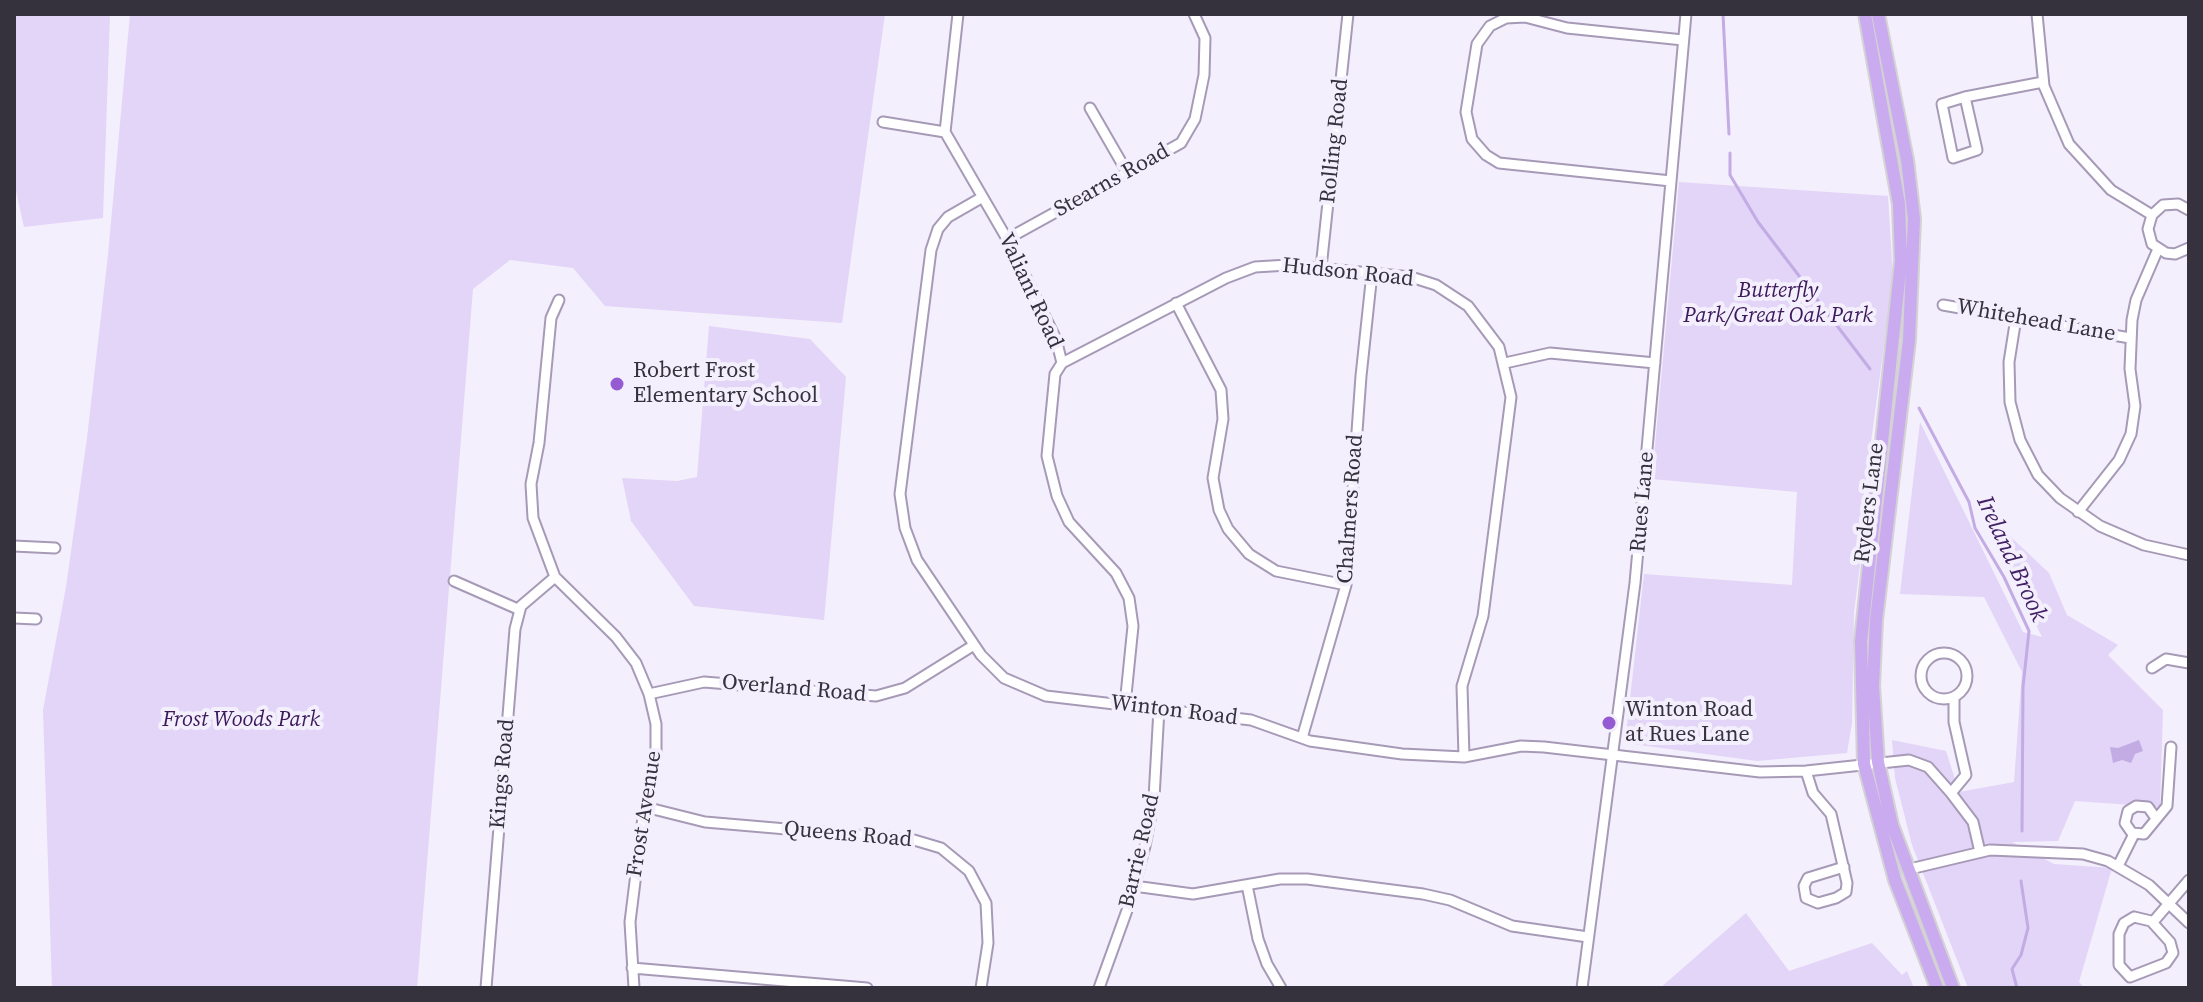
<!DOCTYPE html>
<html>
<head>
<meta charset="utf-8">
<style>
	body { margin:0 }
	#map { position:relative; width:2203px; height:1002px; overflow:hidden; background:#f4effc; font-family:"Source Serif 4",serif }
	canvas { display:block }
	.frame { position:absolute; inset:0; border:16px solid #35313d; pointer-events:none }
</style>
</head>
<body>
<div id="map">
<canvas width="2203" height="1002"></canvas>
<div class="frame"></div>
</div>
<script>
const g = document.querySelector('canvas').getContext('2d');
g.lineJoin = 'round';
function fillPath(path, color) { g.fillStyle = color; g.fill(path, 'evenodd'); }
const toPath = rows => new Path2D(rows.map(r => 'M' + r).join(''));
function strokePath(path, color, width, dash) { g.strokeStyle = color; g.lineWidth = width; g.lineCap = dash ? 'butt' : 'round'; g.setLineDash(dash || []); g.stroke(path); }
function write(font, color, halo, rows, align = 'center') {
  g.font = font + ' "Source Serif 4",serif'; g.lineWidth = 8; g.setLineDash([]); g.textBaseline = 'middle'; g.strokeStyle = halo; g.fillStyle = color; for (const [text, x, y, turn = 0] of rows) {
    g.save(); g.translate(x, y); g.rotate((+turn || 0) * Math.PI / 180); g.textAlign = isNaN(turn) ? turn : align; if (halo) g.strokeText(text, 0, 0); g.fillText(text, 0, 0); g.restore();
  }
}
fillPath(toPath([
	[14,14,110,14,103,218,24,227,14,182],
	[130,14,885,14,842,323,605,306,573,268,510,260,473,289,417,988,52,988,43,710,66,587,87,438,108,255],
	[1679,182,1888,196,1893,278,1861,517,1865,525,1854,613,1852,723,1847,753,1757,761,1625,743,1644,574,1792,585,1797,492,1652,479],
	[709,326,810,339,846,377,824,620,694,606,631,521,622,478,677,481,697,477],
	[1920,422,2023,632,2042,637,1978,506,2049,573,2067,615,2118,645,2108,655,2163,710,2160,807,2075,801,2058,841,2012,842,2054,864,2112,868,2079,982,2085,988,1968,988,1912,845,1895,778,1892,740,1946,751,1959,792,2014,782,2022,672,1984,597,1900,594],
	[1746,913,1789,971,1872,943,1902,975,1907,971,1914,988,1660,988]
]), '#e2d5f7');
fillPath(toPath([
	[2139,740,2143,751,2135,754,2131,763,2122,760,2113,763,2110,747,2118,748]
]), '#c3abe4');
strokePath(toPath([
	[1723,14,1729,134],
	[1730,153,1730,175,1758,222,1870,369],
	[1919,408,1969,502,1975,528,2004,577,2029,631,2023,687,2022,831],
	[2017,988,2012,969,2021,955,2028,928,2021,881]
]), '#c3abe4', 3);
const minor = toPath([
	[958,14,945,132,1007,239,1056,339,1062,363,1055,374,1047,456,1057,496,1069,522,1116,573,1129,598,1133,626,1125,705],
	[2037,14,2044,86,2069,144,2111,190,2152,215],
	[1965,97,1977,150,1953,158,1942,104,1965,97],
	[1965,97,2043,82],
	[1090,108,1128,174],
	[883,122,945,132],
	[1671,181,1499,163,1486,155,1472,139,1466,112,1477,44,1490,26,1506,18,1525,17,1567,28,1683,40],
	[981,198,948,217,938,229,931,250,900,494,905,528,917,560,981,655,1004,678,1046,696,1251,720,1310,741,1402,754,1464,757,1521,746,1544,747,1760,772,1806,771,1909,760,1928,767,1951,793,1973,822,1980,852],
	[2189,210,2178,204,2163,205,2152,215,2148,229,2152,244,2166,253,2175,254,2189,248],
	[1007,239,1181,143,1195,119,1204,75,1205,38,1194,14],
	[1321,268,1348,14],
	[559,300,551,318,539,443,531,484,533,518,555,577,616,637,636,663,649,694,656,724,656,757,643,817,630,922,634,988],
	[1176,303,1221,390,1223,419,1213,478,1219,510,1228,529,1249,554,1276,571,1346,585],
	[1943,305,2130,338],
	[2016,318,2009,362,2010,402,2020,440,2038,475,2060,498,2100,526,2144,545,2189,555],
	[1062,363,1226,278,1255,267,1288,265,1411,277,1436,285,1468,306,1499,347,1511,397,1483,616,1462,686,1464,757],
	[1505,363,1550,353,1655,363],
	[2078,512,2119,460,2131,434,2135,406,2130,369,2132,320,2136,300,2158,249],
	[14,546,55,548],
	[454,581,520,610],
	[14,618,36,619],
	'1921 676a23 23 0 1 1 46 0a23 23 0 1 1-46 0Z',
	[2152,668,2166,659,2189,663],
	[649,694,704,682,876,696,905,688,974,645],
	[1302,738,1346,585,1361,376,1372,273],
	[1806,771,1813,793,1831,814,1847,883,1846,892,1836,898,1818,903,1806,898,1804,886,1808,878,1844,867],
	[1951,793,1966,775,1954,722,1954,697],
	[645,807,705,822,914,840,941,848,969,871,986,903,988,943,981,988],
	[2155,817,2148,807,2136,806,2128,811,2125,823,2132,833,2144,834,2167,806,2171,747],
	[2118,866,2134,834],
	[1910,869,1990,850,2083,854,2108,861,2149,885,2189,923],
	[1247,885,1258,939,1267,964,1281,988],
	[1134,886,1193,894,1280,879,1307,879,1423,894,1450,900,1512,926,1588,937],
	[2134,917,2151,921,2170,942,2173,953,2166,963,2130,977,2119,965,2119,934,2124,923,2134,917],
	[2153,922,2189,880],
	[632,968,867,988],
	[486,988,515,629,521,606,555,577],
	[1099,988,1130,902,1145,846,1154,798,1159,709],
	[1582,988,1635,583,1686,14]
]);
const major = toPath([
	[1865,14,1899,204,1901,261,1861,641,1864,764,1895,880,1937,988],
	[1878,14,1907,160,1914,219,1909,340,1876,620,1873,686,1878,762,1892,825,1953,988]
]);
strokePath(minor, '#a69ab7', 13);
strokePath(major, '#d3d2d4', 16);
strokePath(minor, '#fff', 9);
strokePath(major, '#cbabef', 12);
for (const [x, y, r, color] of [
	[617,384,8,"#955bd3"],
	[1609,723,8,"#955bd3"]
]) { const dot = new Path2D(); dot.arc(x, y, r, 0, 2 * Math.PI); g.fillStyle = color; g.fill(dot); strokePath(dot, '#f4effc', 3); }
write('22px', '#35313d', '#f4effc', [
	["Rolling Road",1335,141,-84],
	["Stearns Road",1112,181,-29],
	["Hudson Road",1348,273,6],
	["Valiant Road",1030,291,65],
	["Whitehead Lane",2036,321,10],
	["Rues Lane",1643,502,-85],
	["Ryders Lane",1870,503,-83],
	["Chalmers Road",1351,509,-86],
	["Overland Road",794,689,5],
	["Winton Road",1174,711,7],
	["Kings Road",503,774,-85],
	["Frost Avenue",645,814,-81],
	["Queens Road",848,835,5],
	["Barrie Road",1140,851,-77]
]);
write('italic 22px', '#3b195b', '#f4effc', [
	["Butterfly",1778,291],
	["Park/Great Oak Park",1778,316],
	["Frost Woods Park",241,720]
]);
write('22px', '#35313d', '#f4effc', [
	["Robert Frost",633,371],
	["Elementary School",633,396],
	["Winton Road",1625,710],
	["at Rues Lane",1625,735]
], 'left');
write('italic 24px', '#422164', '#f4effc', [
	["Ireland Brook",2011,559,65]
]);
</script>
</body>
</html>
